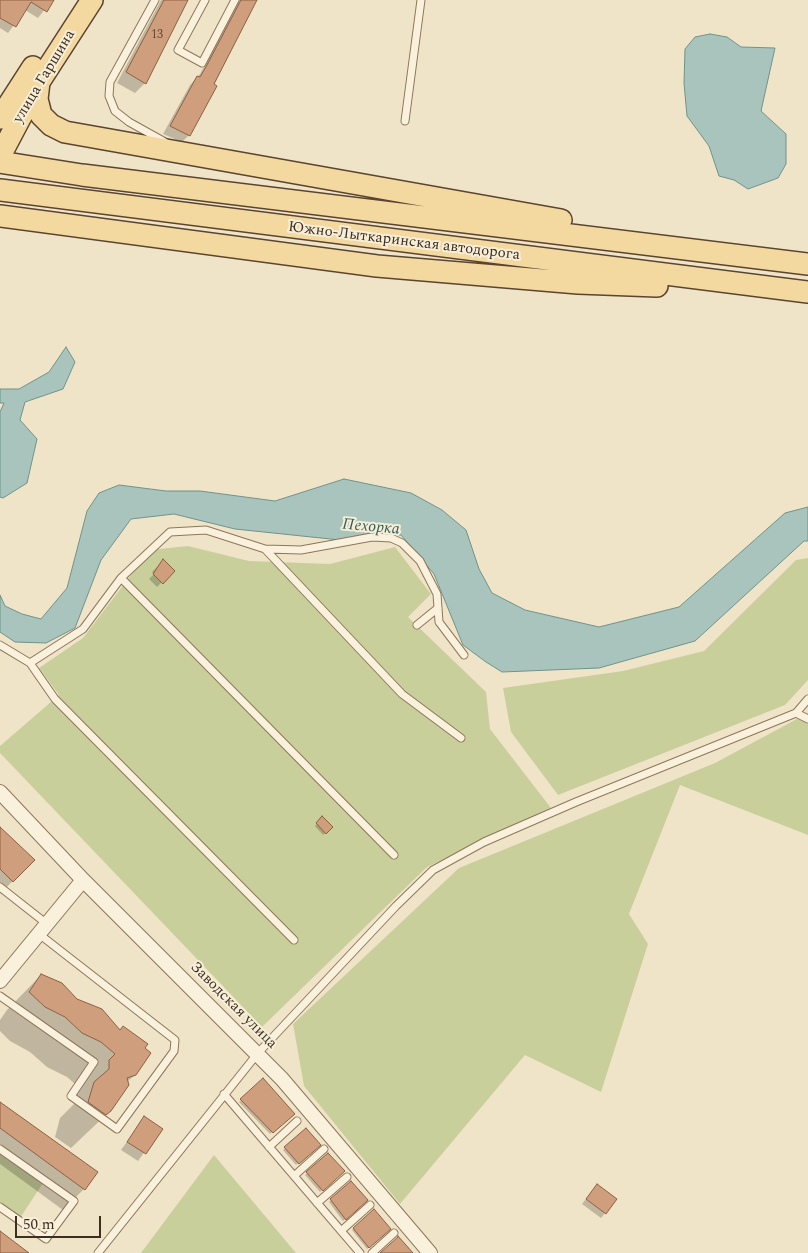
<!DOCTYPE html>
<html>
<head>
<meta charset="utf-8">
<style>
	body { margin:0 }
	#map { position:relative; width:808px; height:1253px; overflow:hidden; background:#f0e4c8; font-family:Spectral,serif }
	canvas { display:block }
	.scale { position:absolute; left:15px; top:1216px; width:86px; height:22px; box-sizing:border-box; border:2px solid #3d2e20; border-top:0; padding-left:6px; font-size:15px; line-height:18px; white-space:nowrap; color:#3d2e20; -webkit-text-stroke:4px #f7eed8; paint-order:stroke }
</style>
</head>
<body>
<div id="map">
<canvas width="808" height="1253"></canvas>
<div class="scale">50 m</div>
</div>
<script>
const g = document.querySelector('canvas').getContext('2d');
g.lineJoin = 'round';
function fillPath(path, color) { g.fillStyle = color; g.fill(path, 'evenodd'); }
const toPath = rows => new Path2D(rows.map(r => 'M' + r).join(''));
function strokePath(path, color, width, dash) { g.strokeStyle = color; g.lineWidth = width; g.lineCap = dash ? 'butt' : 'round'; g.setLineDash(dash || []); g.stroke(path); }
function write(font, color, halo, rows, align = 'center') {
  g.font = font + ' Spectral,serif'; g.lineWidth = 4; g.setLineDash([]); g.textBaseline = 'middle'; g.strokeStyle = halo; g.fillStyle = color; for (const [text, x, y, turn = 0] of rows) {
    g.save(); g.translate(x, y); g.rotate((+turn || 0) * Math.PI / 180); g.textAlign = isNaN(turn) ? turn : align; if (halo) g.strokeText(text, 0, 0); g.fillText(text, 0, 0); g.restore();
  }
}
fillPath(toPath([
	[188,546,249,561,330,564,395,547,431,594,408,617,486,692,490,729,551,808,427,867,262,1027,0,753,0,746,59,695,39,668,83,638,150,550],
	[808,558,808,680,785,705,558,795,511,732,503,688,623,671,704,651,796,560],
	[808,713,808,835,680,785,629,914,648,944,601,1092,525,1055,400,1204,304,1086,293,1024,459,868,715,763],
	[0,1154,43,1183,20,1218,0,1203],
	[214,1155,296,1253,141,1253]
]), '#c9cf9b');
const water = toPath([
	[710,34,727,37,741,47,775,48,761,111,786,134,786,164,778,178,748,189,734,180,719,176,709,146,687,116,684,83,685,49,695,37,710,34],
	[66,347,75,362,63,389,25,402,20,420,37,439,27,483,3,498,0,497,0,412,4,403,0,403,0,389,19,389,49,372,66,347],
	[344,479,411,493,442,510,466,530,479,569,492,593,525,610,599,627,679,607,785,513,808,507,808,541,804,541,695,641,599,668,502,672,486,662,463,645,434,574,401,535,372,533,340,540,235,529,174,514,131,519,101,560,75,628,46,643,15,642,0,632,0,595,5,606,22,614,41,619,67,588,87,511,99,493,119,485,166,491,200,491,275,501,344,479]
]);
fillPath(water, '#a9c4bc');
strokePath(water, '#6f938a', 1);
fillPath(toPath([
	[0,0,23,13,8,33,0,28],
	[24,0,52,0,38,18,20,7],
	[161,0,187,0,145,83,135,93,117,83],
	[238,0,256,0,189,135,182,142,163,134,190,85,200,74],
	[163,561,173,571,157,587,149,579,154,574,152,572],
	[322,818,331,827,323,835,315,826],
	[0,828,33,860,0,894],
	[41,975,135,1075,127,1082,110,1111,71,1148,55,1137,60,1118,75,1103,75,1096,81,1089,67,1077,47,1067,30,1052,10,1041,0,1031,0,1020,7,1010],
	[263,1080,293,1113,270,1134,239,1102],
	[0,1104,84,1189,63,1210,0,1164],
	[144,1118,161,1129,138,1161,121,1150],
	[306,1130,319,1145,296,1165,283,1150],
	[328,1154,343,1171,320,1192,305,1175],
	[351,1182,366,1200,343,1221,329,1202],
	[592,1191,605,1213,601,1218,582,1204],
	[374,1210,390,1228,367,1249,352,1230]
]), '#0003');
const building = toPath([
	[0,0,54,0,47,12,31,2,16,27,0,18,0,0],
	[164,0,188,0,146,84,126,72,164,0],
	[241,0,257,0,214,84,217,86,190,136,170,126,197,76,200,77,207,65,241,0],
	[163,559,175,571,163,584,153,574,163,559],
	[322,816,333,827,326,834,316,823,322,816],
	[0,827,35,860,13,882,0,869,0,827],
	[41,974,62,983,77,999,102,1009,120,1030,123,1026,148,1044,145,1048,151,1053,136,1075,127,1078,129,1085,111,1111,106,1115,88,1102,94,1082,109,1069,109,1060,115,1054,101,1042,82,1033,65,1017,45,1007,29,992,41,974],
	[263,1078,295,1114,273,1133,240,1099,263,1078],
	[0,1102,98,1172,85,1190,0,1128,0,1102],
	[144,1116,163,1129,146,1154,127,1142,144,1116],
	[306,1128,321,1145,299,1164,284,1147,306,1128],
	[328,1153,345,1171,323,1191,306,1172,328,1153],
	[351,1181,368,1200,346,1220,330,1199,351,1181],
	[597,1184,617,1199,606,1214,586,1199,597,1184],
	[374,1209,391,1229,369,1248,353,1228,374,1209],
	[0,1231,29,1253,0,1253,0,1231],
	[398,1236,413,1253,380,1253,398,1237,398,1236]
]);
fillPath(building, '#cf9f7d');
strokePath(building, '#8d5f41', 1);
const lane = toPath([
	[155,0,110,82,109,96,115,111,129,122,165,142],
	[205,0,178,50,202,63,235,0],
	[405,121,421,0],
	[265,549,301,550,372,537,391,538,402,543,420,561,437,594,439,622,464,655],
	[121,578,170,532,206,530,265,549,402,694,461,738],
	[417,625,438,608],
	[0,645,30,663,55,699,294,940],
	[30,663,83,629,121,578,394,855],
	[796,713,808,719],
	[0,887,47,924],
	[0,996,94,1062,71,1096,117,1129,174,1051,175,1040,39,934],
	[224,1094,360,1253],
	[269,1147,297,1121],
	[0,1149,74,1201,46,1239,0,1207],
	[294,1176,324,1149],
	[317,1203,347,1177],
	[341,1231,370,1205],
	[98,1253,258,1053,396,906,433,870,484,842,576,802,796,713,808,699],
	[372,1253,394,1233]
]);
const street = toPath([
	[0,792,83,880,282,1079,430,1253],
	[0,981,83,880]
]);
const primary = toPath([
	[39,82,37,99,41,115,51,125,65,132,561,220],
	[0,118,33,67],
	[0,156,39,82,92,0],
	[0,162,82,175,808,264],
	[0,190,808,292],
	[0,216,377,266,578,283,657,286]
]);
strokePath(lane, '#8d765c', 9);
strokePath(street, '#8d765c', 16);
strokePath(primary, '#5b4430', 24);
strokePath(lane, '#faf1dc', 7);
strokePath(street, '#faf1dc', 14);
strokePath(primary, '#f3d9a0', 21);
write('12px', '#624a37', null, [
	["13",157,36]
]);
write('15px', '#3d2e20', '#f7eed8', [
	["улица Гаршина",45,77,-59],
	["Южно-Лыткаринская автодорога",404,242,7],
	["Заводская улица",233,1006,45]
]);
write('italic 16px', '#2f5d5a', '#f7eed8', [
	["Пехорка",371,528,5]
]);
</script>
</body>
</html>
